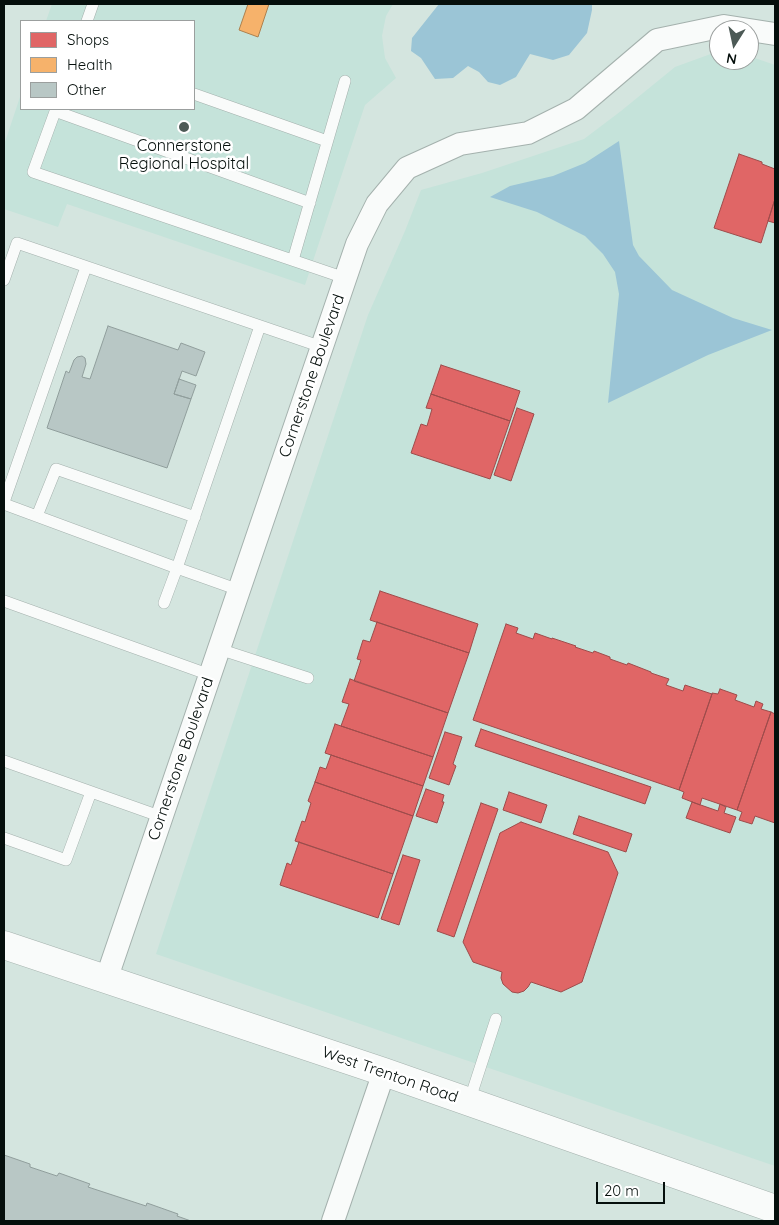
<!DOCTYPE html>
<html>
<head>
<meta charset="utf-8">
<style>
	body { margin:0 }
	#map { position:relative; width:779px; height:1225px; overflow:hidden; background:#d4e5df; font-family:Quicksand,sans-serif }
	canvas { display:block }
	.frame { position:absolute; inset:0; border:5px solid #050f0c; pointer-events:none }
	.legend { position:absolute; left:20px; top:20px; width:175px; height:90px; box-sizing:border-box; background:#fff; border:1px solid #9b9f9e; margin:0; padding:6px 9px; list-style:none; font-size:15px; color:#050f0c }
	.legend li { display:flex; align-items:center; gap:10px; height:25px }
	.legend b { width:25px; border:1px solid #9b9f9e }
	.north { position:absolute; left:709px; top:20px; width:50px; height:50px; box-sizing:border-box; background:#fff; border:1px solid #9b9f9e; border-radius:50%; rotate:190deg; font-size:14px; font-weight:700; line-height:20px; text-align:center; color:#050f0c }
	.north::after { content:''; display:block; margin:auto; width:18px; height:22px; background:#4d5a56; clip-path:polygon(50% 0,100% 100%,50% 72%,0 100%) }
	.scale { position:absolute; left:596px; top:1182px; width:69px; height:22px; box-sizing:border-box; border:2px solid #050f0c; border-top:0; padding-left:6px; font-size:15px; line-height:18px; white-space:nowrap; color:#050f0c; -webkit-text-stroke:4px #fff; paint-order:stroke }
</style>
</head>
<body>
<div id="map">
<canvas width="779" height="1225"></canvas>
<div class="frame"></div>
<ul class="legend">
<li><b style="height:14px;background:#e06666"></b>Shops</li>
<li><b style="height:14px;background:#f6b26b"></b>Health</li>
<li><b style="height:14px;background:#b8c7c5"></b>Other</li>
</ul>
<div class="north">N</div>
<div class="scale">20 m</div>
</div>
<script>
const g = document.querySelector('canvas').getContext('2d');
g.lineJoin = 'round';
function fillPath(path, color) { g.fillStyle = color; g.fill(path, 'evenodd'); }
const toPath = rows => new Path2D(rows.map(r => 'M' + r).join(''));
function strokePath(path, color, width, dash) { g.strokeStyle = color; g.lineWidth = width; g.lineCap = dash ? 'butt' : 'round'; g.setLineDash(dash || []); g.stroke(path); }
function write(font, color, halo, rows, align = 'center') {
  g.font = font + ' Quicksand,sans-serif'; g.lineWidth = 5; g.setLineDash([]); g.textBaseline = 'middle'; g.strokeStyle = halo; g.fillStyle = color; for (const [text, x, y, turn = 0] of rows) {
    g.save(); g.translate(x, y); g.rotate((+turn || 0) * Math.PI / 180); g.textAlign = isNaN(turn) ? turn : align; if (halo) g.strokeText(text, 0, 0); g.fillText(text, 0, 0); g.restore();
  }
}
fillPath(toPath([
	[52,4,393,4,386,16,382,36,385,58,396,78,365,105,305,285,67,204,58,227,4,209,4,145,21,94,21,109,194,109,194,21,46,21],
	[719,51,719,60,749,60,749,56,775,65,775,1166,156,954,368,315,405,231,421,190,482,173,584,139,621,111,675,67]
]), '#c5e3da');
fillPath(toPath([
	[439,4,592,4,592,10,587,33,569,55,553,60,530,54,516,77,500,85,488,82,479,72,468,66,453,78,435,79,421,58,411,51,412,38],
	[619,141,633,245,639,256,672,290,733,318,772,330,708,355,608,403,619,294,615,272,603,254,585,236,537,212,490,197,510,186,553,176,585,163]
]), '#9bc5d6');
const shops = toPath([
	[739,154,762,162,762,164,775,169,775,199,761,243,714,228,739,154],
	[775,199,775,223,768,221,775,199],
	[441,365,520,391,510,421,431,394,441,365],
	[431,394,510,421,490,479,411,453,421,424,427,426,432,409,426,408,431,394],
	[517,408,534,414,511,481,494,475,517,408],
	[380,591,478,624,469,653,370,620,380,591],
	[377,622,469,653,448,713,354,681,361,660,357,659,363,640,370,642,377,622],
	[506,624,518,628,516,633,533,639,535,633,552,639,552,638,576,646,575,647,593,653,594,651,610,657,610,659,627,665,628,663,651,672,651,673,669,679,666,685,683,691,685,685,712,694,679,790,473,720,506,624],
	[350,679,448,713,433,757,341,726,349,704,342,702,350,679],
	[720,689,737,695,735,700,754,707,756,701,763,704,761,709,771,712,737,810,702,798,700,805,682,798,684,792,679,790,712,694,712,693,718,694,720,689],
	[771,712,775,714,775,823,755,816,752,824,739,820,742,812,737,810,771,712],
	[335,724,433,757,423,786,325,753,335,724],
	[481,729,651,787,645,804,475,746,481,729],
	[445,732,462,737,453,764,456,766,449,785,429,778,445,732],
	[331,755,423,786,413,816,315,782,320,767,326,769,331,755],
	[315,782,413,816,393,874,295,841,302,821,305,822,311,803,308,801,315,782],
	[426,789,444,795,442,802,444,802,437,823,416,816,426,789],
	[509,792,547,805,541,823,503,810,509,792],
	[692,802,718,811,720,804,726,807,724,813,736,817,730,833,686,818,692,802],
	[481,803,498,809,454,937,437,931,481,803],
	[579,816,632,834,626,852,573,834,579,816],
	[521,822,608,852,618,873,582,982,561,992,531,982,528,987,524,991,518,993,512,992,503,984,501,978,502,972,473,962,463,942,500,833,521,822],
	[299,842,393,874,378,918,280,885,287,863,291,865,299,842],
	[403,855,420,860,399,925,381,919,403,855]
]);
fillPath(shops, '#e06666');
strokePath(shops, '#9e4c4b', 1);
const health = toPath([
	[248,4,269,4,258,37,239,30,248,4]
]);
fillPath(health, '#f6b26b');
strokePath(health, '#ae814e', 1);
const building = toPath([
	[108,326,178,350,181,343,205,352,196,376,182,371,174,394,191,399,167,468,47,428,66,371,69,373,74,360,77,357,82,356,85,358,86,364,82,377,90,379,108,326],
	[179,379,196,385,191,399,174,394,179,379],
	[4,1155,30,1164,30,1167,57,1176,59,1173,90,1184,88,1187,146,1206,147,1203,178,1214,177,1216,191,1221,4,1221,4,1155]
]);
fillPath(building, '#b8c7c5');
strokePath(building, '#909e9c', 1);
const service = toPath([
	[87,21,93,4],
	[194,94,327,141],
	[56,109,33,172,345,278],
	[55,111,310,203],
	[293,260,345,81],
	[4,280,17,243,322,347],
	[4,502,86,267],
	[4,504,177,568,260,326],
	[37,516,56,469,195,517],
	[4,601,210,675],
	[164,603,177,568,239,590],
	[219,649,308,678],
	[4,761,162,817],
	[4,838,66,860,91,792],
	[469,1102,496,1019]
]);
const minor = toPath([
	[106,980,357,244,377,204,407,168,460,144,528,133,576,109,657,40,724,26,775,34],
	[333,1221,384,1072]
]);
const secondary = toPath([
	[4,945,384,1072,775,1209]
]);
strokePath(service, '#a4b1ad', 12);
strokePath(minor, '#a4b1ad', 24);
strokePath(secondary, '#a4b1ad', 29);
strokePath(service, '#f9fbfa', 11);
strokePath(minor, '#f9fbfa', 22);
strokePath(secondary, '#f9fbfa', 28);
for (const [x, y, r, color] of [
	[184,127,6,"#4d5a56"]
]) { const dot = new Path2D(); dot.arc(x, y, r, 0, 2 * Math.PI); g.fillStyle = color; g.fill(dot); strokePath(dot, '#fff', 2); }
write('16px', '#050f0c', '#fff', [
	["Connerstone",184,146],
	["Regional Hospital",184,164]
]);
write('16px', '#050f0c', '#fff', [
	["Cornerstone Boulevard",312,376,-71],
	["Cornerstone Boulevard",181,759,-71],
	["West Trenton Road",390,1075,19]
]);
</script>
</body>
</html>
